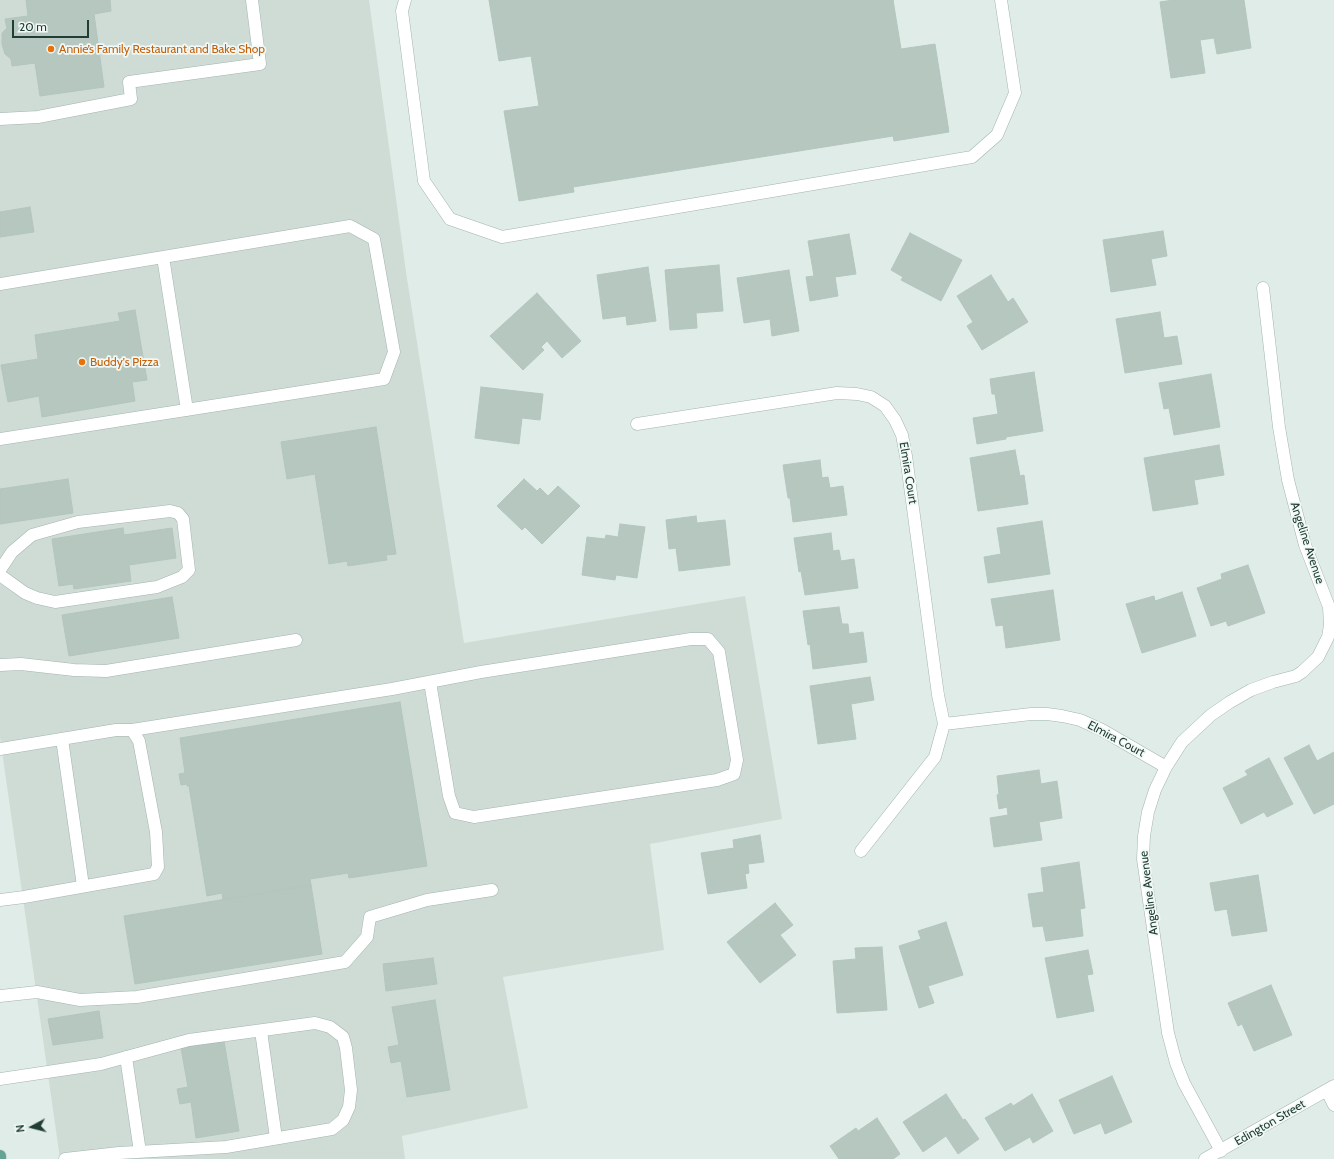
<!DOCTYPE html>
<html>
<head>
<meta charset="utf-8">
<style>
	body { margin:0 }
	#map { position:relative; width:1334px; height:1159px; overflow:hidden; background:#e0ece7; font-family:Cabin,sans-serif }
	canvas { display:block }
	.north { position:absolute; left:12px; top:1107px; width:40px; height:40px; -webkit-text-stroke:3px #f1f8f5; paint-order:stroke; rotate:263deg; font-size:11px; font-weight:700; line-height:16px; text-align:center; color:#203e35 }
	.north::after { content:''; display:block; margin:auto; width:14px; height:18px; background:#203e35; clip-path:polygon(50% 0,100% 100%,50% 72%,0 100%) }
	.scale { position:absolute; left:12px; top:20px; width:77px; height:18px; box-sizing:border-box; border:2px solid #203e35; border-top:0; padding-left:5px; font-size:12px; line-height:14px; white-space:nowrap; color:#203e35; -webkit-text-stroke:3px #f1f8f5; paint-order:stroke }
</style>
</head>
<body>
<div id="map">
<canvas width="1334" height="1159"></canvas>
<div class="north">N</div>
<div class="scale">20 m</div>
</div>
<script>
const g = document.querySelector('canvas').getContext('2d');
g.lineJoin = 'round';
function fillPath(path, color) { g.fillStyle = color; g.fill(path, 'evenodd'); }
const toPath = rows => new Path2D(rows.map(r => 'M' + r).join(''));
function strokePath(path, color, width, dash) { g.strokeStyle = color; g.lineWidth = width; g.lineCap = dash ? 'butt' : 'round'; g.setLineDash(dash || []); g.stroke(path); }
function write(font, color, halo, rows, align = 'center') {
  g.font = font + ' Cabin,sans-serif'; g.lineWidth = 3.5; g.setLineDash([]); g.textBaseline = 'middle'; g.strokeStyle = halo; g.fillStyle = color; for (const [text, x, y, turn = 0] of rows) {
    g.save(); g.translate(x, y); g.rotate((+turn || 0) * Math.PI / 180); g.textAlign = isNaN(turn) ? turn : align; if (halo) g.strokeText(text, 0, 0); g.fillText(text, 0, 0); g.restore();
  }
}
fillPath(toPath([
	[0,0,369,0,406,272,464,643,745,596,782,819,650,844,664,950,503,977,528,1108,402,1136,405,1159,60,1159,0,737]
]), '#cfdcd6');
const building = toPath([
	[26,0,110,0,111,11,94,14,104,87,40,96,35,63,12,66,11,59,5,54,2,44,2,33,7,28,5,19,28,16,26,0],
	[489,0,894,0,893,0,901,49,935,44,949,132,894,141,893,136,573,187,574,192,519,201,504,111,539,106,531,56,499,61,489,0],
	[1173,0,1244,0,1251,48,1217,54,1214,38,1200,40,1205,73,1171,78,1160,2,1173,0],
	[30,207,34,232,0,237,0,212,30,207],
	[1163,231,1167,256,1151,259,1156,285,1111,292,1103,240,1163,231],
	[910,233,962,260,941,301,901,280,903,277,891,270,910,233],
	[849,234,856,274,835,277,838,296,810,301,806,277,814,276,808,241,849,234],
	[719,265,723,311,696,313,697,328,670,330,665,270,719,265],
	[648,267,656,321,627,325,626,316,603,319,597,275,648,267],
	[789,270,799,331,772,336,770,319,744,323,737,278,789,270],
	[991,275,1008,302,1013,298,1028,322,982,350,967,326,973,322,957,296,991,275],
	[537,293,581,341,562,358,547,341,541,347,544,350,523,370,490,336,537,293],
	[135,310,147,380,132,382,135,401,42,417,39,396,8,402,1,365,38,359,35,335,120,321,118,313,135,310],
	[1160,312,1164,338,1177,336,1182,364,1125,373,1116,319,1160,312],
	[1034,372,1043,431,1006,437,1006,439,977,444,973,418,998,414,995,394,992,394,990,379,1034,372],
	[1211,374,1220,427,1174,435,1169,408,1164,409,1159,383,1211,374],
	[481,387,543,394,540,420,522,418,519,444,475,438,481,387],
	[376,427,396,554,386,555,387,560,348,566,347,561,329,564,315,474,287,479,281,442,376,427],
	[1219,445,1224,475,1194,480,1198,504,1153,511,1144,458,1219,445],
	[1015,450,1020,476,1024,475,1028,504,978,511,970,458,1015,450],
	[820,460,822,478,828,477,830,488,843,486,847,515,793,522,790,498,788,498,783,465,820,460],
	[68,479,73,513,0,524,0,489,68,479],
	[524,479,537,491,540,488,548,496,558,486,580,506,542,544,525,527,522,530,497,506,524,479],
	[696,516,697,523,725,520,730,565,679,571,676,548,669,549,666,520,696,516],
	[1042,521,1050,574,988,583,984,557,1001,554,997,528,1042,521],
	[620,524,645,527,637,578,616,575,615,580,582,575,587,537,605,539,606,535,618,537,620,524],
	[123,528,124,535,172,528,176,558,129,565,131,581,74,589,73,584,59,586,52,539,123,528],
	[831,533,833,551,839,550,841,561,854,559,858,588,805,595,801,571,799,572,794,538,831,533],
	[1248,565,1265,613,1228,626,1226,621,1211,626,1197,588,1222,579,1221,574,1248,565],
	[1053,590,1060,640,1006,648,1003,625,996,626,991,599,1053,590],
	[1182,592,1196,636,1142,653,1126,604,1154,596,1155,601,1182,592],
	[172,597,179,638,69,656,62,615,172,597],
	[839,607,842,624,848,624,849,634,863,632,867,662,813,669,810,644,808,645,803,611,839,607],
	[870,677,874,700,851,704,856,739,818,744,810,686,870,677],
	[400,702,427,866,349,878,348,873,310,879,311,885,223,900,222,893,207,896,189,786,187,786,187,784,181,785,179,774,185,773,180,738,400,702],
	[1309,745,1317,761,1334,752,1334,804,1314,814,1284,758,1309,745],
	[1269,758,1293,804,1267,817,1264,812,1241,824,1223,788,1248,775,1245,771,1269,758],
	[1039,770,1041,784,1057,781,1062,818,1039,822,1042,840,994,847,990,818,1008,815,1007,807,999,809,997,795,999,794,997,776,1039,770],
	[760,835,764,862,748,864,749,873,745,874,747,888,708,894,701,853,734,848,733,840,760,835],
	[1079,862,1085,908,1080,909,1083,936,1046,941,1043,926,1033,927,1028,894,1044,892,1041,868,1079,862],
	[1258,875,1267,931,1232,936,1227,909,1215,911,1210,883,1258,875],
	[311,885,322,954,135,984,124,916,311,885],
	[775,903,793,925,780,935,796,955,760,983,727,942,775,903],
	[946,922,963,975,928,986,934,1003,919,1008,899,946,921,939,918,931,946,922],
	[882,947,887,1010,837,1013,833,961,856,959,855,948,882,947],
	[1088,950,1093,974,1087,975,1094,1011,1057,1018,1045,958,1088,950],
	[433,958,437,984,386,991,383,964,433,958],
	[1271,985,1292,1035,1254,1051,1242,1024,1238,1026,1228,1003,1271,985],
	[435,1000,450,1090,407,1097,401,1061,391,1063,388,1047,399,1045,392,1007,435,1000],
	[99,1011,103,1038,53,1045,48,1019,99,1011],
	[224,1041,239,1131,196,1138,191,1102,180,1104,177,1089,188,1087,181,1048,224,1041],
	[1112,1076,1132,1122,1105,1134,1101,1123,1074,1134,1059,1100,1112,1076],
	[946,1094,963,1120,965,1119,979,1139,958,1154,946,1136,923,1152,903,1122,946,1094],
	[1032,1094,1053,1131,1033,1143,1030,1137,1005,1151,985,1118,1011,1103,1013,1106,1032,1094],
	[877,1118,900,1154,893,1159,839,1159,830,1146,856,1128,858,1131,877,1118]
]);
fillPath(building, '#b6c7c0');
strokePath(building, '#b3c6be', 1);
const minor = toPath([
	[405,0,402,11,424,181,450,219,502,237,972,157,997,135,1015,93,1001,0],
	[0,119,38,117,131,99,129,82,260,64,252,0],
	[163,257,187,410],
	[0,284,350,226,374,239,394,352,384,379,0,439],
	[637,424,837,393,857,394,871,397,885,406,895,420,902,435,906,456,938,695,944,724,935,757,861,851],
	[0,570,12,552,32,535,78,522,170,511,178,513,183,519,189,570,182,577,157,587,55,602,37,598,25,593,0,575],
	[0,665,21,664,74,670,106,671,296,640],
	[944,724,1031,714,1047,714,1062,716,1080,720,1102,730,1166,767],
	[132,730,392,689,481,672,691,639,708,639,719,652,737,760,734,774,717,780,474,817,455,813,449,796,430,682],
	[62,739,83,886],
	[0,749,116,730,132,730,139,741,156,832,158,867,154,874,24,897,0,900],
	[0,996,37,992,80,1000,137,997,345,962,367,937,370,917,427,900,492,890],
	[261,1031,276,1138],
	[126,1057,140,1152],
	[0,1079,101,1064,189,1040,315,1023,330,1027,343,1037,346,1048,351,1090,349,1107,343,1120,332,1129,226,1147,119,1153,65,1159],
	[1327,1091,1334,1105],
	[1221,1151,1184,1083,1176,1063,1168,1033,1143,859,1144,836,1148,812,1155,790,1166,767,1182,742,1211,715,1230,702,1251,690,1273,682,1296,676,1302,672,1318,657,1328,637,1330,625,1329,607,1305,545,1288,480,1279,427,1263,288],
	[1205,1159,1334,1086]
]);
const major = toPath([
	[0,1156,0,1159]
]);
strokePath(minor, '#a3b4ae', 13);
strokePath(major, '#c1c9c6', 13);
strokePath(minor, '#fff', 12);
strokePath(major, '#63a493', 12);
for (const [x, y, r, color] of [
	[51,49,4,"#e8710a"],
	[82,362,4,"#e8710a"]
]) { const dot = new Path2D(); dot.arc(x, y, r, 0, 2 * Math.PI); g.fillStyle = color; g.fill(dot); strokePath(dot, '#f1f8f5', 1.5); }
write('12px', '#c56008', '#f1f8f5', [
	["Annie’s Family Restaurant and Bake Shop",59,49],
	["Buddy's Pizza",90,362]
], 'left');
write('12px', '#203e35', '#f1f8f5', [
	["Elmira Court",908,473,81],
	["Angeline Avenue",1307,543,72],
	["Elmira Court",1116,739,28],
	["Angeline Avenue",1149,893,-97],
	["Edington Street",1270,1123,-30]
]);
</script>
</body>
</html>
